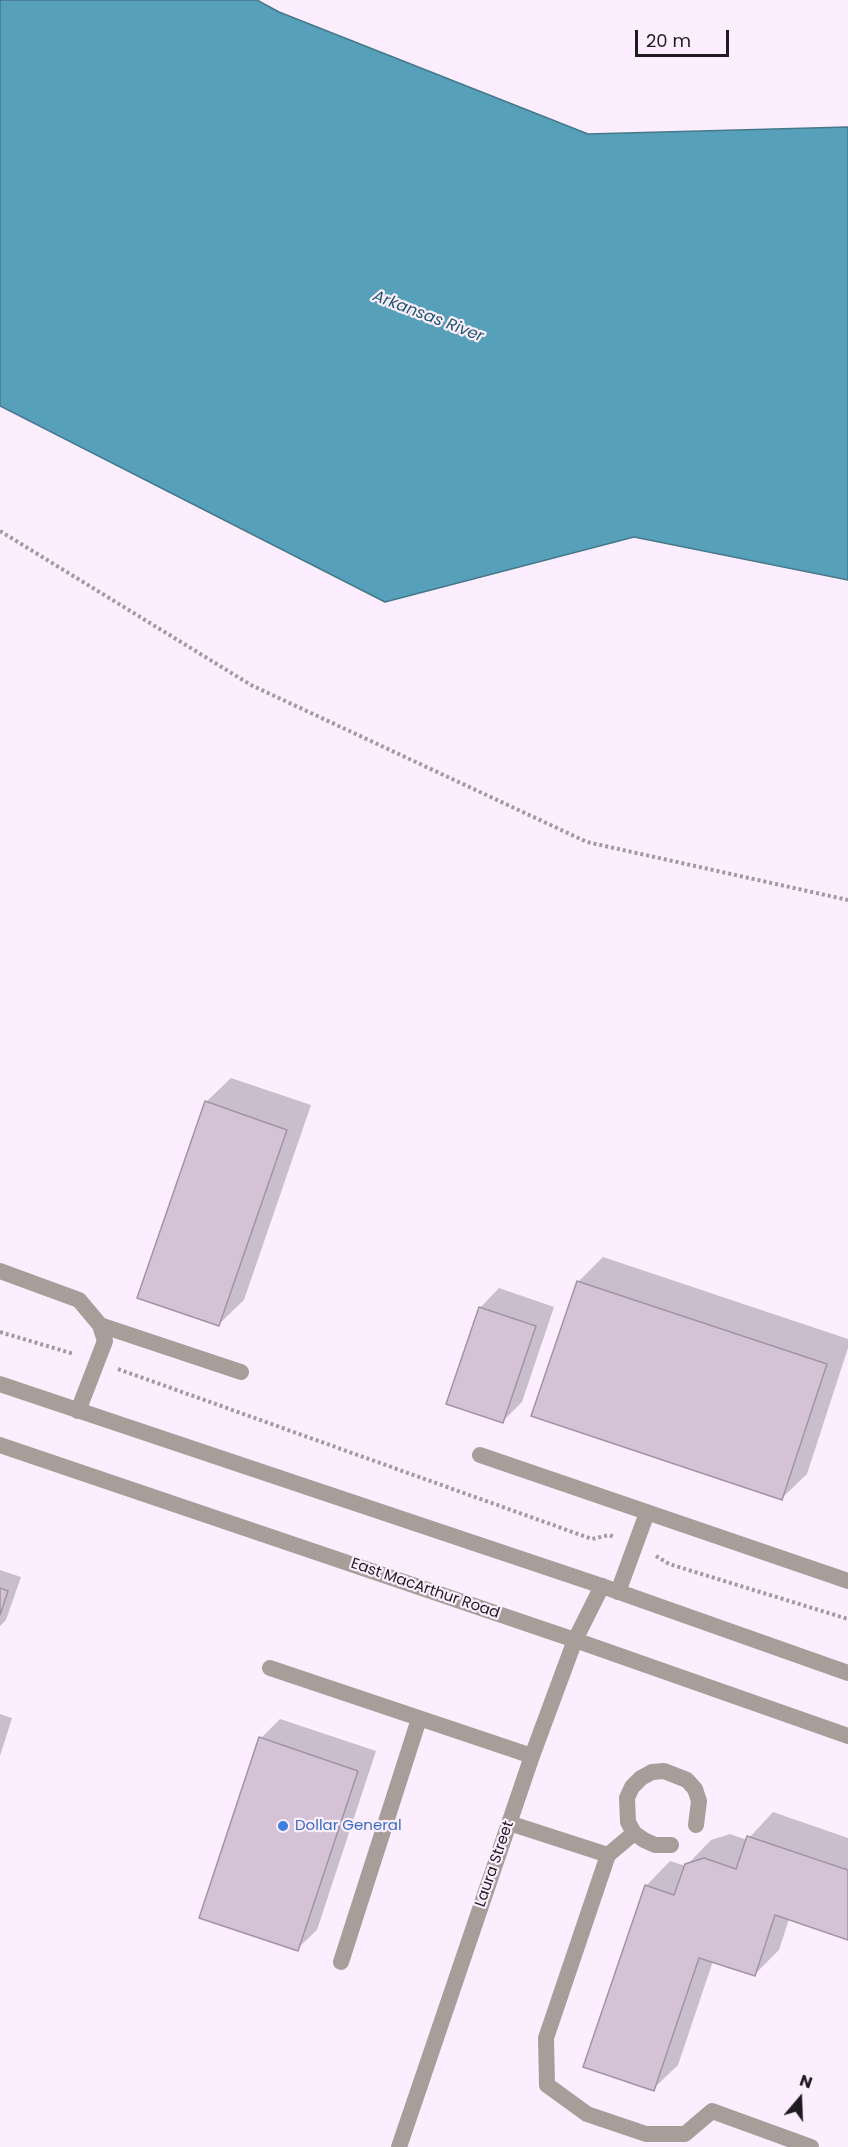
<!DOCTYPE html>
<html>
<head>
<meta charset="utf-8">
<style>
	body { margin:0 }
	#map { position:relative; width:848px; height:2147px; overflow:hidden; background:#fceefe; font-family:Poppins,sans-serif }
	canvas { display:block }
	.north { position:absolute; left:770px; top:2069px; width:60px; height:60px; -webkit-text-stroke:4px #fceefe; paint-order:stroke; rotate:19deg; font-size:16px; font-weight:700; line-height:24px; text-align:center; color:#201a21 }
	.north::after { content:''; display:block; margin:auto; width:21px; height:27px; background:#201a21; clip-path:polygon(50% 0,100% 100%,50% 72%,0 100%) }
	.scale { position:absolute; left:635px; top:30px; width:94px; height:27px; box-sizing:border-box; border:3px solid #201a21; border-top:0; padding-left:8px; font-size:18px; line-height:21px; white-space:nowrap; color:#201a21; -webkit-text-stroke:4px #fceefe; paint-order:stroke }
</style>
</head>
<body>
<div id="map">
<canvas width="848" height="2147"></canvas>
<div class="north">N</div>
<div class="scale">20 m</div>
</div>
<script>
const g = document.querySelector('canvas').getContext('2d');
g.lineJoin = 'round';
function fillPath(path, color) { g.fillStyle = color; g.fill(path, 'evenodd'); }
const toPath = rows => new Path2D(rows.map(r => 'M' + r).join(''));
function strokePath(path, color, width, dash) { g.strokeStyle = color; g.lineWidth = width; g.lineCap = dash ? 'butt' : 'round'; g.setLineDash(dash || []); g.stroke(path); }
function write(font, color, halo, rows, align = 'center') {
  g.font = font + ' Poppins,sans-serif'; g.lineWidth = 4.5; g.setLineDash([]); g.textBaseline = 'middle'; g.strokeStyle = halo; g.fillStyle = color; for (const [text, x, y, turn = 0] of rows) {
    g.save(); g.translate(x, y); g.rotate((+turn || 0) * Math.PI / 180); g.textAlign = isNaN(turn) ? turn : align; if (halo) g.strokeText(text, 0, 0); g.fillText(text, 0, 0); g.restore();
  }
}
const water = toPath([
	[0,0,257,0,279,12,588,134,848,127,848,580,634,537,385,602,0,406,0,0]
]);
fillPath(water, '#57a0ba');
strokePath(water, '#46788c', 1.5);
fillPath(toPath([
	[231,1078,311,1105,244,1300,219,1324,206,1102],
	[603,1257,848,1339,848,1348,807,1474,782,1498,578,1282],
	[499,1288,554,1307,522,1402,502,1422,480,1308],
	[0,1570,21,1577,6,1620,0,1626],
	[0,1714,12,1718,0,1756],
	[280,1719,376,1751,317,1930,297,1949,261,1738],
	[773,1812,848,1838,848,1938,789,1919,779,1950,754,1975,713,1961,678,2065,653,2089,646,1886,670,1861,686,1866,711,1840,730,1834,747,1840]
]), '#0003');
const building = toPath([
	[205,1101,287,1130,219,1326,137,1298,205,1101],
	[577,1281,827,1364,782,1500,531,1416,577,1281],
	[479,1307,536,1326,503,1423,446,1404,479,1307],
	[0,1588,8,1591,0,1615,0,1588],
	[259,1737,358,1771,298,1951,199,1918,259,1737],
	[747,1836,848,1870,848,1940,775,1915,755,1976,699,1958,654,2091,583,2067,645,1885,674,1895,685,1864,704,1858,736,1869,747,1836]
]);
fillPath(building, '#d4c3d7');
strokePath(building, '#a393a6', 1.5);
strokePath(toPath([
	[0,531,251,685,587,842,848,900],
	[0,1332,74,1354],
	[118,1369,592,1539,609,1535,614,1537],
	[656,1556,669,1564,848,1619]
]), '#a398a4', 4, [3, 3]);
strokePath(toPath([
	[0,1271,79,1300,100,1325,105,1341,78,1411],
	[100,1325,241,1372],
	[480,1455,848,1581],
	[618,1592,647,1513],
	[270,1668,532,1756],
	[509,1823,608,1855,546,2038,547,2085,587,2114,646,2134,685,2134,712,2111,811,2147],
	[671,1845,655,1845,644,1840,634,1833,628,1822,627,1798,632,1787,641,1778,652,1772,664,1771,687,1780,695,1789,699,1801,696,1825],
	[608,1855,634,1833],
	[341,1962,419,1719]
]), '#a99d9a', 16);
strokePath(toPath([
	[399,2147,532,1756,575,1640,602,1586]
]), '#a99d9a', 16);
strokePath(toPath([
	[0,1384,602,1586,848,1673],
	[0,1445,575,1640,848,1736]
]), '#a99d9a', 16);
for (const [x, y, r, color] of [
	[283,1826,6,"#3f7fe0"]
]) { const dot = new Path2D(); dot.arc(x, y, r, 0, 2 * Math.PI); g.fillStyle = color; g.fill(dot); strokePath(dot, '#fceefe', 2); }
write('15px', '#201a21', '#fceefe', [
	["East MacArthur Road",425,1589,19],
	["Laura Street",495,1864,-71]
]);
write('15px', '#366cbe', '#fceefe', [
	["Dollar General",295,1826]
], 'left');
write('italic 16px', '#1d596c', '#fceefe', [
	["Arkansas River",428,317,21]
]);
</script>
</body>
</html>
